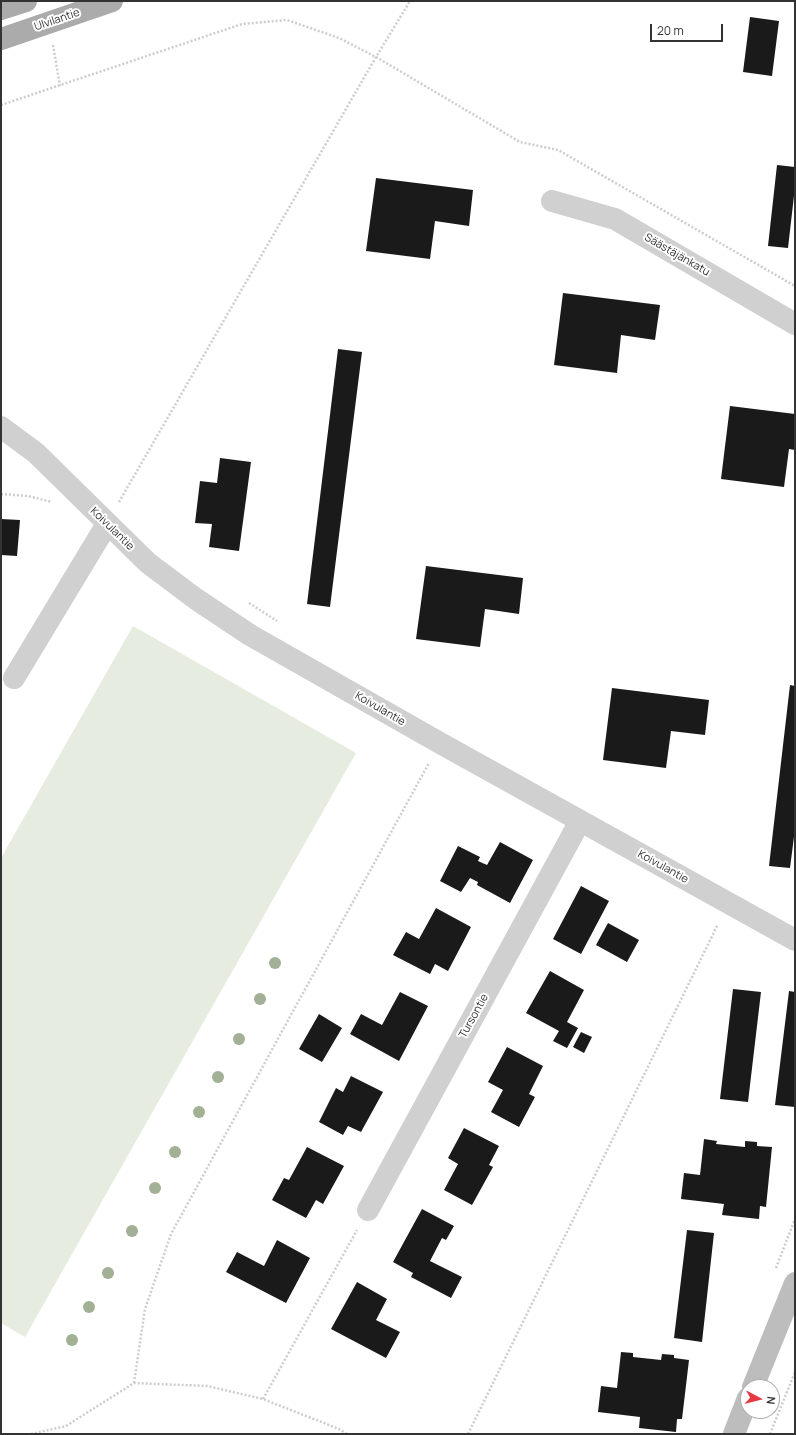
<!DOCTYPE html>
<html>
<head>
<meta charset="utf-8">
<style>
	body { margin:0 }
	#map { position:relative; width:796px; height:1435px; overflow:hidden; background:#fff; font-family:Manrope,sans-serif }
	canvas { display:block }
	.frame { position:absolute; inset:0; border:2px solid #333; pointer-events:none }
	.north { position:absolute; left:740px; top:1379px; width:40px; height:40px; box-sizing:border-box; background:#fff; border:1px solid #adadad; border-radius:50%; rotate:97deg; font-size:11px; font-weight:700; line-height:16px; text-align:center; color:#333 }
	.north::after { content:''; display:block; margin:auto; width:14px; height:18px; background:#e63946; clip-path:polygon(50% 0,100% 100%,50% 72%,0 100%) }
	.scale { position:absolute; left:650px; top:24px; width:73px; height:18px; box-sizing:border-box; border:2px solid #333; border-top:0; padding-left:5px; font-size:12px; line-height:14px; white-space:nowrap; color:#333; -webkit-text-stroke:3px #fff; paint-order:stroke }
</style>
</head>
<body>
<div id="map">
<canvas width="796" height="1435"></canvas>
<div class="frame"></div>
<div class="north">N</div>
<div class="scale">20 m</div>
</div>
<script>
const g = document.querySelector('canvas').getContext('2d');
g.lineJoin = 'round';
function fillPath(path, color) { g.fillStyle = color; g.fill(path, 'evenodd'); }
const toPath = rows => new Path2D(rows.map(r => 'M' + r).join(''));
function strokePath(path, color, width, dash) { g.strokeStyle = color; g.lineWidth = width; g.lineCap = dash ? 'butt' : 'round'; g.setLineDash(dash || []); g.stroke(path); }
function write(font, color, halo, rows, align = 'center') {
  g.font = font + ' Manrope,sans-serif'; g.lineWidth = 4; g.setLineDash([]); g.textBaseline = 'middle'; g.strokeStyle = halo; g.fillStyle = color; for (const [text, x, y, turn = 0] of rows) {
    g.save(); g.translate(x, y); g.rotate((+turn || 0) * Math.PI / 180); g.textAlign = isNaN(turn) ? turn : align; if (halo) g.strokeText(text, 0, 0); g.fillText(text, 0, 0); g.restore();
  }
}
fillPath(toPath([
	[133,626,356,753,25,1337,1,1323,1,858]
]), '#e6ecdf');
fillPath(toPath([
	[750,17,779,21,772,76,743,72],
	[777,165,795,167,795,187,788,248,768,246],
	[376,178,473,190,469,226,435,221,430,259,366,251],
	[563,293,660,305,655,340,621,335,617,373,554,365],
	[338,349,362,352,330,607,307,604],
	[730,406,795,414,795,450,789,449,784,487,721,479],
	[220,458,251,462,239,551,209,547,212,524,195,523,200,481,217,483],
	[1,519,20,520,17,556,1,555],
	[426,566,523,578,519,614,485,609,480,647,416,639],
	[790,685,795,686,795,829,790,868,769,866],
	[612,688,709,700,705,735,671,731,666,768,603,760],
	[500,842,533,860,510,903,477,885,478,882,470,878,461,892,440,881,458,846,480,857,478,861,487,865],
	[581,886,609,901,581,954,553,939],
	[436,908,471,927,448,971,435,964,430,974,393,955,406,932,419,939],
	[608,923,639,940,627,962,596,945],
	[550,971,584,990,567,1022,578,1028,567,1048,553,1041,559,1031,526,1013],
	[733,989,761,992,748,1102,720,1099],
	[789,991,795,992,795,1107,775,1105],
	[400,992,428,1006,399,1061,350,1034,361,1014,382,1025],
	[319,1014,342,1028,322,1062,299,1049],
	[581,1032,592,1037,584,1053,573,1047],
	[507,1047,543,1066,529,1094,535,1097,519,1127,491,1112,503,1090,488,1082],
	[351,1076,383,1092,361,1132,348,1126,343,1135,319,1122,336,1088,343,1092],
	[464,1128,499,1146,489,1165,493,1167,472,1205,444,1190,458,1164,448,1158],
	[704,1139,717,1141,716,1144,745,1147,745,1141,757,1142,757,1146,772,1147,766,1207,760,1206,759,1219,722,1215,724,1204,681,1199,684,1173,700,1175],
	[307,1147,344,1166,323,1204,316,1200,306,1218,272,1200,284,1178,289,1180],
	[422,1209,454,1226,446,1240,442,1238,430,1261,462,1277,451,1298,411,1277,413,1273,393,1262],
	[687,1230,714,1233,702,1342,674,1338],
	[277,1240,310,1258,286,1303,226,1272,237,1252,264,1266],
	[357,1282,387,1299,376,1320,400,1332,386,1358,331,1329],
	[621,1352,633,1353,633,1357,661,1360,662,1354,674,1355,674,1358,689,1360,682,1419,677,1419,676,1432,639,1428,640,1417,598,1412,601,1386,617,1388]
]), '#1a1a1a');
strokePath(toPath([
	[53,45,60,86],
	[1,105,242,24,287,20,339,38,376,57,520,142,558,150,795,286],
	[1,494,28,496,52,502],
	[119,502,376,57,410,1],
	[249,603,277,621],
	[776,1268,795,1219],
	[134,1383,145,1309,171,1234,429,763],
	[263,1399,357,1230],
	[31,1434,66,1426,134,1383,207,1386,263,1399,339,1429,347,1434],
	[468,1434,718,924],
	[770,1434,795,1372]
]), '#cdcdcd', 2.5, [2, 2]);
strokePath(toPath([
	[552,201,615,219,795,324],
	[1,427,36,453,148,563,196,599,250,635,440,743,795,940],
	[14,678,107,524],
	[368,1210,580,821]
]), '#d0d0d0', 22);
strokePath(toPath([
	[753,1387,795,1283],
	[734,1434,748,1398]
]), '#bdbdbd', 22);
strokePath(toPath([
	[1,9,26,1],
	[1,39,112,1]
]), '#ababab', 22);
g.fillStyle = '#a2b095';
for (const [x, y] of [
	[275,963],
	[260,999],
	[239,1039],
	[218,1077],
	[199,1112],
	[175,1152],
	[155,1188],
	[132,1231],
	[108,1273],
	[89,1307],
	[72,1340]
]) { g.beginPath(); g.arc(x, y, 6, 0, 2 * Math.PI); g.fill(); }
write('11px', '#333', '#fff', [
	["Ulvilantie",57,20,-19],
	["Säästäjänkatu",677,255,30],
	["Koivulantie",112,529,44],
	["Koivulantie",380,709,30],
	["Koivulantie",663,867,29],
	["Tursontie",474,1016,-61]
]);
</script>
</body>
</html>
